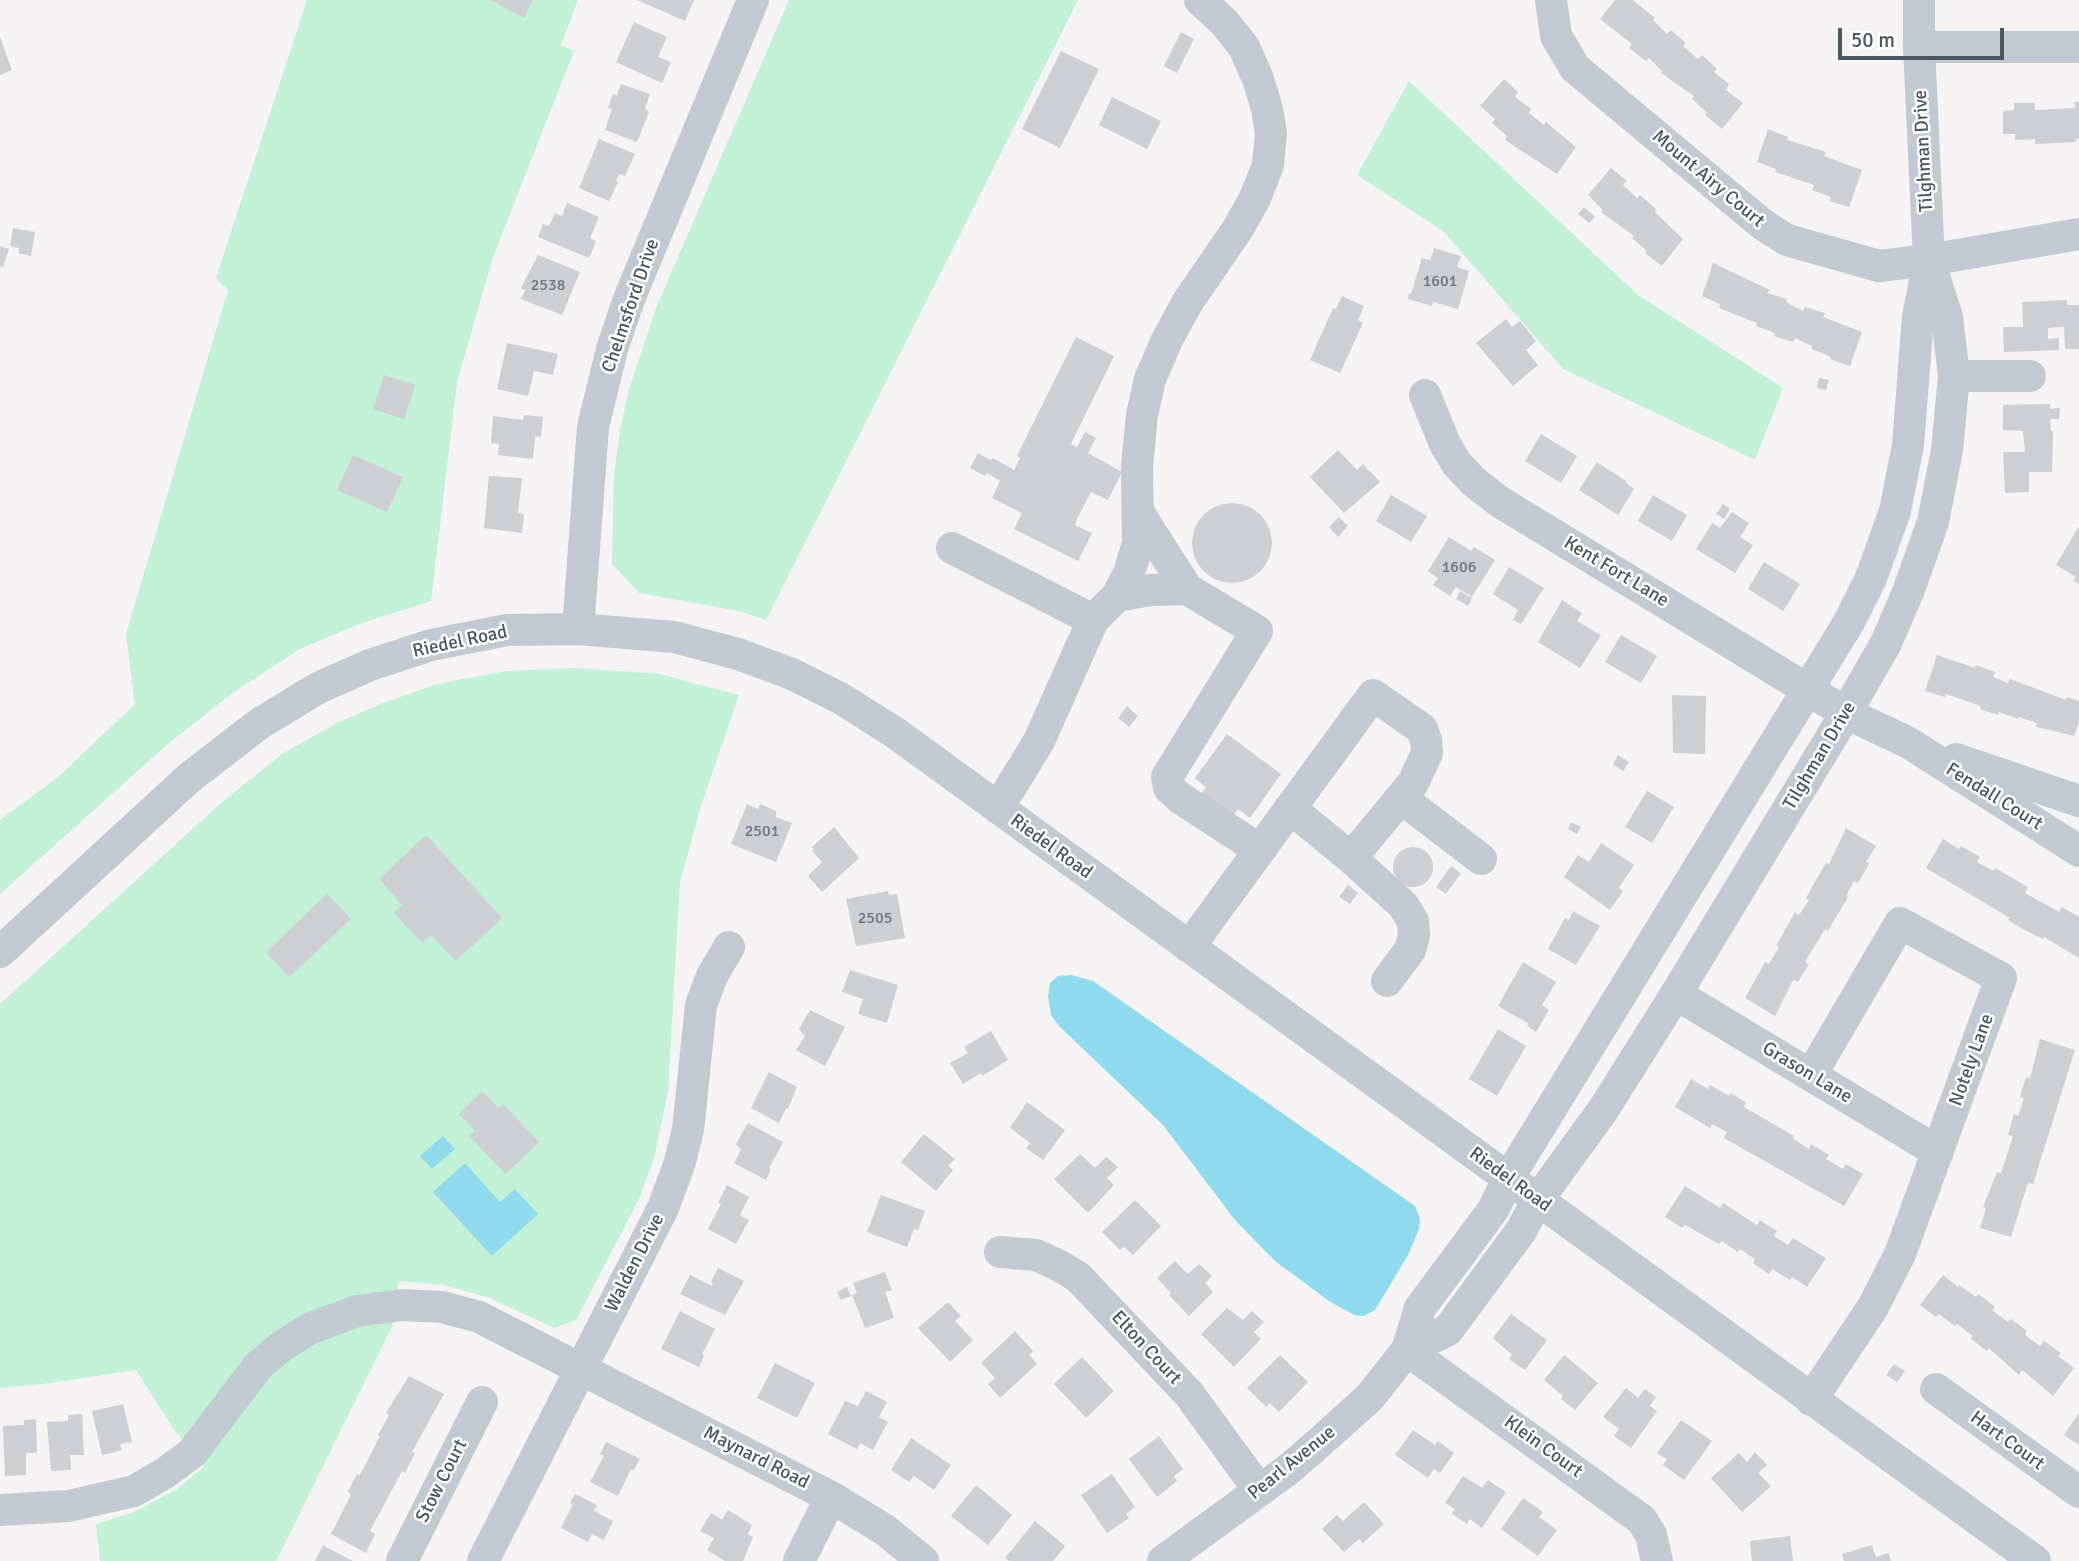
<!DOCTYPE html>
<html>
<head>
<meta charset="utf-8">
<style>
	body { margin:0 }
	#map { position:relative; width:2079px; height:1561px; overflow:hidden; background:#f5f3f3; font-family:Signika,sans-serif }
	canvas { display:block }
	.scale { position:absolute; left:1838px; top:28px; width:166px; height:32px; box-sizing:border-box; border:4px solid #4a5661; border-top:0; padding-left:9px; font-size:21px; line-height:24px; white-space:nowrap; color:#4a5661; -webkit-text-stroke:5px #fff; paint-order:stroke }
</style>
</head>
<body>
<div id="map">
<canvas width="2079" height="1561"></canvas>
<div class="scale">50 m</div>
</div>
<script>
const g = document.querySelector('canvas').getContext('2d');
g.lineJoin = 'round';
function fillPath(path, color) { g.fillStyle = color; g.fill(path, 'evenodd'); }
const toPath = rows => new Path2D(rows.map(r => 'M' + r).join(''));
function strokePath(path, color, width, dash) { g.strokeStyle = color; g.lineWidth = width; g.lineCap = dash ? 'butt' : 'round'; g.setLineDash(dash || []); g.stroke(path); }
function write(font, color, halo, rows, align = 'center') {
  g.font = font + ' Signika,sans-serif'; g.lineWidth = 5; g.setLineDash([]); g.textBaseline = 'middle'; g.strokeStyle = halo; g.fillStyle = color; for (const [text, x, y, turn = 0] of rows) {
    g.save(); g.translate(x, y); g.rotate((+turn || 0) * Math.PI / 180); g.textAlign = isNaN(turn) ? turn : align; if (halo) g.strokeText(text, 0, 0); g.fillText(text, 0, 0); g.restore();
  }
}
fillPath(toPath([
	[307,0,578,0,561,45,574,51,493,257,457,382,431,601,359,624,300,649,234,692,169,743,0,894,0,820,57,778,135,704,126,634,228,290,216,278],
	[789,0,1078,0,766,620,739,611,639,593,612,564,614,475,620,430,629,389,656,308],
	[1409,81,1638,295,1783,388,1755,460,1563,369,1443,231,1357,175],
	[574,668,660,674,739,695,701,806,680,882,668,1091,654,1158,639,1199,576,1320,554,1328,490,1298,444,1285,399,1281,392,1327,276,1561,100,1561,96,1524,134,1512,177,1489,204,1467,175,1431,136,1370,43,1384,0,1388,0,1004,221,803,282,754,337,723,383,703,437,684,506,671]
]), '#c3f1d5');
fillPath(toPath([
	[1071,975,1093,981,1415,1206,1420,1219,1419,1229,1408,1255,1375,1310,1364,1316,1354,1315,1329,1301,1275,1261,1235,1220,1163,1125,1060,1027,1051,1015,1048,997,1050,983,1058,976],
	[443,1136,455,1149,432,1169,420,1156],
	[465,1163,500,1202,515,1189,538,1214,492,1256,433,1192]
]), '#90daee');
fillPath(toPath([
	[490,0,533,0,524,18],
	[637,0,694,0,685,21],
	[1615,0,1633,0,1655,18,1653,20,1667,34,1671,30,1686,43,1683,46,1698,59,1702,55,1717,69,1714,72,1729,84,1726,90,1743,103,1722,129,1705,115,1707,113,1692,99,1694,96,1661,73,1662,71,1649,58,1646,61,1629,48,1632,44,1600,19],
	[634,22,667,37,658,57,671,62,662,83,616,62],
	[1181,32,1194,39,1177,73,1164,66],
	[0,37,12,70,0,75],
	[1061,51,1099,69,1060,148,1022,129],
	[1504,79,1518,92,1515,97,1531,109,1529,113,1544,125,1546,122,1576,147,1557,174,1505,140,1507,136,1492,123,1495,119,1480,106],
	[621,84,650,94,645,108,649,112,637,142,605,130,612,109,608,108,613,94,617,95],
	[1112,97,1161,121,1147,149,1099,125],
	[2074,102,2079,102,2079,139,2076,139,2076,142,2035,144,2035,139,2015,140,2015,134,2003,134,2003,111,2014,110,2014,103,2035,103,2035,110,2075,108],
	[1768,129,1788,137,1787,140,1826,152,1824,156,1862,170,1849,207,1829,201,1831,197,1812,190,1814,185,1775,172,1776,169,1757,162],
	[599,139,635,154,625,176,619,174,616,181,618,182,609,201,579,188],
	[1611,168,1627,181,1623,185,1637,198,1640,195,1656,209,1655,212,1683,239,1662,266,1645,253,1647,251,1632,238,1634,236,1601,212,1603,210,1588,195],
	[567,203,599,217,590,238,596,241,589,258,538,237,543,224,549,226,555,213,562,216],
	[1584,207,1595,217,1589,223,1578,214],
	[13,228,35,232,31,256,18,253,19,248,10,246],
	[0,246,9,249,3,267,0,266],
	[1434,248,1461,256,1457,267,1469,271,1458,309,1433,302,1432,306,1408,299,1409,293,1411,294,1422,258,1430,260],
	[538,255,580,272,562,315,521,299,525,290,521,289,523,284],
	[1713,263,1770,290,1767,293,1787,299,1786,302,1803,311,1805,307,1825,313,1823,317,1862,332,1850,366,1830,359,1831,357,1812,349,1812,346,1795,338,1793,342,1774,336,1775,333,1756,326,1757,323,1719,308,1720,304,1702,296],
	[1342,296,1364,306,1358,320,1363,323,1340,373,1310,360,1333,308,1336,309],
	[2067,300,2067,305,2079,305,2079,349,2065,349,2064,327,2061,327,2048,328,2048,339,2059,338,2059,350,2004,352,2003,327,2023,327,2022,302],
	[1506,319,1512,327,1520,321,1536,341,1526,350,1538,365,1513,386,1476,343],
	[1076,337,1114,356,1071,444,1077,447,1085,432,1096,438,1088,453,1122,472,1108,500,1091,492,1077,519,1075,525,1092,533,1078,561,1014,529,1022,513,992,498,1000,481,987,473,985,476,970,468,978,453,991,460,993,458,1014,470,1020,458,1017,456],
	[507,343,558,354,553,375,534,371,528,396,497,389],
	[384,375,415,385,404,419,373,409],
	[1819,378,1829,380,1826,390,1817,388],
	[2050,404,2050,409,2060,408,2059,419,2050,419,2051,431,2053,431,2052,472,2029,472,2029,492,2005,493,2003,452,2025,452,2023,431,2003,430,2003,405],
	[524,415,543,417,541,437,535,436,533,459,498,455,499,444,491,443,493,416,523,420],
	[1541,434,1577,456,1561,483,1525,461],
	[1338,450,1357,470,1363,464,1380,482,1344,513,1310,477],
	[353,455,403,477,387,512,337,490],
	[1597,462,1626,481,1626,483,1634,489,1618,515,1579,490],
	[489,476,522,478,518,513,524,514,522,533,484,528],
	[1391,495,1427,516,1411,542,1376,521],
	[1653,495,1687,515,1672,541,1638,521],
	'1192 543a40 40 0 1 1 80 0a40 40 0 1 1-80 0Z',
	[1723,504,1730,509,1724,519,1716,514],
	[1732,512,1749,523,1740,537,1753,545,1735,573,1696,549,1712,523,1720,528],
	[1339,517,1348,526,1338,537,1329,527],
	[2079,526,2079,584,2073,580,2076,577,2056,565],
	[1449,537,1471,551,1474,547,1495,560,1472,597,1456,587,1450,596,1433,585,1438,578,1428,571],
	[1764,562,1800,584,1783,611,1748,589],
	[1509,567,1544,588,1521,624,1513,620,1518,610,1493,594],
	[1460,591,1472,598,1468,606,1456,599],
	[1562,600,1582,613,1577,621,1601,635,1580,668,1538,642],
	[1621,635,1657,656,1641,683,1605,662],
	[1937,655,1975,668,1976,665,1995,672,1993,677,2008,683,2010,679,2066,700,2067,697,2079,701,2079,722,2074,736,2036,727,2037,723,2019,717,2018,719,1999,712,1998,715,1980,709,1981,706,1946,694,1945,697,1925,691],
	[1672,695,1706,696,1705,754,1673,753],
	[1127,706,1138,716,1129,727,1118,718],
	[1227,734,1281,774,1250,818,1238,809,1232,817,1201,795,1206,787,1195,778],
	[1618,755,1629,762,1623,771,1613,764],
	[1647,791,1674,807,1652,843,1625,827],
	[747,804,758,809,760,804,776,811,776,817,792,823,776,862,731,844],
	[1571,822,1581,827,1577,834,1568,829],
	[834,827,859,858,822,892,808,876,822,862,812,851,814,849,812,847],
	[1846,828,1876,846,1866,862,1869,864,1858,883,1854,881,1846,896,1848,897,1828,931,1825,929,1805,962,1809,964,1798,982,1793,980,1775,1016,1745,998,1765,962,1769,964,1779,947,1776,946,1795,912,1799,915,1809,900,1806,898,1816,880,1826,863,1829,864],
	[426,835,502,918,456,961,431,935,422,943,394,913,402,905,379,879],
	[1943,839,1959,849,1961,846,1980,857,1977,862,1993,871,1995,868,2028,887,2025,893,2045,904,2059,912,2062,907,2079,917,2079,958,2044,937,2043,939,2023,929,2008,920,2010,918,1926,868],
	[1601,843,1634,865,1619,888,1623,891,1610,910,1564,877,1578,855,1589,862],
	'1393 867a20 20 0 1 1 40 0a20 20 0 1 1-40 0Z',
	[1451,866,1461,873,1446,894,1436,887],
	[1348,885,1358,893,1350,904,1339,897],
	[888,891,889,895,897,894,905,938,856,946,846,899],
	[327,894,351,919,289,977,266,952],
	[1573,911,1600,926,1576,965,1548,949,1565,918,1569,920],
	[1523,962,1556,982,1542,1005,1549,1010,1536,1032,1527,1026,1529,1024,1498,1006],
	[850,970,898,985,887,1023,858,1014,863,999,842,992],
	[810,1010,845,1027,825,1066,796,1050,805,1036,799,1029],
	[1498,1029,1526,1046,1497,1096,1469,1079],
	[991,1031,1008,1060,982,1076,981,1073,963,1084,950,1063,968,1053,964,1047],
	[2040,1039,2075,1050,2033,1184,2028,1183,2011,1237,1980,1228,1986,1208,1983,1207,1997,1172,2001,1173,2013,1136,2008,1135,2014,1114,2018,1116,2024,1098,2020,1097,2022,1090,2026,1077,2030,1078],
	[769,1072,797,1087,788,1109,786,1108,779,1123,751,1108],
	[1691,1079,1708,1089,1710,1085,1729,1096,1730,1093,1746,1102,1744,1107,1794,1136,1793,1139,1809,1149,1811,1144,1829,1155,1826,1159,1843,1169,1846,1164,1863,1174,1844,1206,1724,1138,1727,1132,1712,1124,1710,1128,1675,1107],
	[482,1091,499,1108,503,1104,539,1142,506,1174,469,1136,475,1131,459,1114],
	[1027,1102,1065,1130,1043,1160,1026,1148,1030,1143,1010,1128],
	[748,1123,783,1142,769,1168,771,1169,766,1180,734,1163,741,1150,736,1144],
	[924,1134,955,1159,948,1166,953,1170,936,1191,901,1162],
	[1080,1154,1095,1168,1106,1157,1118,1167,1107,1178,1114,1185,1088,1213,1054,1179],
	[727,1185,749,1197,740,1215,749,1220,736,1244,708,1229,721,1204,718,1203],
	[1685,1186,1720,1208,1723,1203,1757,1225,1760,1220,1777,1231,1774,1236,1788,1245,1793,1238,1826,1258,1807,1287,1792,1277,1790,1280,1772,1269,1769,1274,1753,1263,1755,1259,1740,1249,1738,1252,1722,1241,1719,1244,1685,1225,1682,1228,1665,1217],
	[881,1195,925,1211,918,1230,914,1229,907,1247,867,1232],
	[1135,1200,1161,1226,1133,1255,1124,1247,1120,1250,1102,1232],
	[1175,1261,1188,1274,1199,1264,1212,1276,1205,1283,1213,1292,1189,1316,1169,1295,1171,1293,1157,1278],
	[718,1268,744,1281,725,1315,680,1294,690,1275,712,1286,713,1284,711,1282],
	[885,1272,892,1290,885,1292,894,1318,865,1328,852,1295,857,1293,853,1283],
	[1943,1275,1958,1287,1959,1285,1976,1297,1978,1294,1989,1302,1995,1307,1992,1310,2008,1322,2011,1319,2027,1331,2025,1335,2040,1346,2044,1341,2061,1353,2058,1356,2074,1368,2053,1396,2027,1374,2022,1370,2019,1375,1992,1351,1989,1348,1987,1351,1971,1339,1973,1336,1957,1324,1955,1326,1939,1314,1936,1317,1920,1305],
	[847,1287,851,1296,841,1300,837,1292],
	[948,1302,961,1316,955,1321,973,1340,950,1362,918,1328],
	[1227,1308,1243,1320,1252,1311,1264,1322,1254,1332,1261,1339,1234,1367,1201,1334],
	[680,1311,715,1329,702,1354,704,1356,699,1367,661,1349],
	[1511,1314,1547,1340,1525,1370,1509,1359,1512,1355,1493,1338],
	[1015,1331,1033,1351,1029,1355,1037,1364,1000,1398,988,1384,995,1378,981,1363],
	[1280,1355,1308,1382,1279,1412,1270,1403,1266,1407,1247,1388],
	[1564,1355,1598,1383,1575,1410,1561,1399,1563,1396,1544,1380],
	[1082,1357,1114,1391,1086,1418,1054,1384],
	[775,1363,815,1383,797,1418,757,1398],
	[1894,1364,1905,1371,1897,1382,1886,1375],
	[409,1376,444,1394,412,1452,415,1453,405,1473,402,1471,370,1531,375,1534,366,1553,331,1534,351,1495,348,1491,357,1474,360,1475,380,1436,378,1435,389,1415,386,1413],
	[1626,1388,1638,1398,1645,1389,1656,1397,1650,1406,1657,1411,1631,1448,1614,1436,1619,1429,1603,1417],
	[866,1391,887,1402,879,1417,888,1422,873,1450,860,1443,857,1449,828,1434,845,1401,858,1406],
	[123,1404,132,1442,120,1444,122,1450,102,1455,92,1411],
	[2079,1413,2079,1445,2064,1435],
	[82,1414,84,1455,70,1455,71,1470,51,1471,47,1422,68,1421,68,1415],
	[36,1419,37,1453,26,1453,26,1475,5,1476,3,1426,24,1425,24,1420],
	[1681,1420,1712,1441,1684,1480,1663,1465,1667,1459,1657,1453],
	[1413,1430,1435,1445,1438,1441,1454,1453,1440,1473,1434,1469,1428,1478,1395,1455],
	[1159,1436,1183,1469,1174,1476,1177,1481,1157,1497,1129,1459],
	[911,1438,951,1465,934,1490,914,1476,909,1482,891,1470],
	[606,1442,640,1459,634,1470,631,1469,618,1496,590,1482,604,1456,600,1454],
	[1755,1452,1767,1465,1758,1473,1771,1486,1742,1512,1711,1478,1739,1453,1747,1462],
	[1112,1474,1135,1507,1126,1514,1129,1518,1107,1533,1081,1495],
	[1463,1476,1482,1488,1488,1480,1506,1492,1482,1528,1470,1519,1467,1524,1452,1514,1455,1509,1445,1503],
	[976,1485,1012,1515,988,1545,951,1516],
	[575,1494,597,1505,594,1511,613,1521,604,1540,592,1534,588,1542,561,1528,573,1504,570,1503],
	[1523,1498,1543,1512,1539,1517,1557,1530,1538,1556,1501,1529],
	[1364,1502,1384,1524,1363,1543,1359,1539,1344,1552,1322,1529,1337,1515,1343,1521],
	[728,1510,752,1525,748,1534,753,1537,743,1561,725,1561,707,1550,714,1538,700,1531,711,1513,722,1520],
	[1035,1521,1065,1546,1053,1561,1009,1561,1005,1558],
	[1790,1536,1793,1561,1752,1561,1750,1541],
	[323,1545,324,1546,353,1561,315,1561],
	[1872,1545,1876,1557,1888,1553,1891,1561,1844,1561,1842,1554]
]), '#cdcfd5');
strokePath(toPath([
	[1551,0,1556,36,1575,68,1762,224,1787,240,1879,266,1929,260,2079,234],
	[1919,47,2079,47],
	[1954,376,2030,376],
	[1425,395,1445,444,1457,464,1474,482,1500,502,1846,713,1909,743,2079,851],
	[1139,513,1187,589],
	[952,548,1093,620],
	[1117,596,1151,590,1187,589,1257,631,1167,777,1169,788,1180,798,1260,850],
	[578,629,593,427,612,349,629,299,753,0],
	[1956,759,2079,801],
	[1401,798,1481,859],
	[998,808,1039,741,1093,620,1117,596,1129,573,1138,543,1137,465,1142,415,1150,379,1167,340,1187,303,1239,227,1255,198,1268,165,1271,133,1267,109,1258,79,1244,47,1224,22,1200,0],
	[1290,808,1351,858,1403,905,1413,921,1414,936,1410,950,1387,981],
	[1189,947,1373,695,1422,729,1426,740,1427,753,1413,783,1351,858],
	[0,952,189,778,259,724,318,688,370,665,431,645,507,630,578,629,674,637,738,654,792,674,840,698,894,732,2035,1561],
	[1676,994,1938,1152],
	[1811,1075,1900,923,2001,978,1900,1254,1873,1307,1811,1400],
	[1000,1252,1036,1255,1058,1265,1078,1277,1189,1394,1259,1490],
	[1407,1350,1448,1330,1521,1231,1537,1201,1603,1110,1676,994,1846,713,1886,643,1908,592,1933,522,1947,450,1954,376,1947,317,1929,260,1919,47,1919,0],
	[1407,1350,1642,1520,1651,1535,1657,1561],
	[1936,1389,2079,1492],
	[0,1510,69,1506,134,1491,165,1473,192,1453,259,1365,282,1346,309,1329,357,1311,402,1305,442,1307,479,1317,831,1497,885,1530,923,1561],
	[402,1561,482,1402],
	[483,1561,663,1208,679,1165,688,1130,701,1005,712,976,729,947],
	[799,1561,831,1497],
	[1163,1561,1289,1469,1320,1442,1370,1397,1407,1350,1420,1308,1493,1210,1508,1179,1849,622,1871,578,1895,511,1908,445,1918,317,1929,260]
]), '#c1cad2', 32);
write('16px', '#6b747e', null, [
	["1601",1440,282],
	["2538",548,286],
	["1606",1459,568],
	["2501",762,832],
	["2505",875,919]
]);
write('19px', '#4a5661', '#fff', [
	["Tilghman Drive",1924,151,-93],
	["Mount Airy Court",1708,179,40],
	["Chelmsford Drive",631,306,-71],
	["Kent Fort Lane",1616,572,31],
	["Riedel Road",460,642,-12],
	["Tilghman Drive",1820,756,-59],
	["Fendall Court",1994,797,32],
	["Riedel Road",1051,847,36],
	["Notely Lane",1972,1060,-70],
	["Grason Lane",1807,1073,31],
	["Riedel Road",1510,1180,36],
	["Walden Drive",635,1263,-63],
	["Elton Court",1146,1348,47],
	["Hart Court",2007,1441,36],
	["Klein Court",1543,1447,36],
	["Maynard Road",756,1458,27],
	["Pearl Avenue",1292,1463,-39],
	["Stow Court",442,1481,-63]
]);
</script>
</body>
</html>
